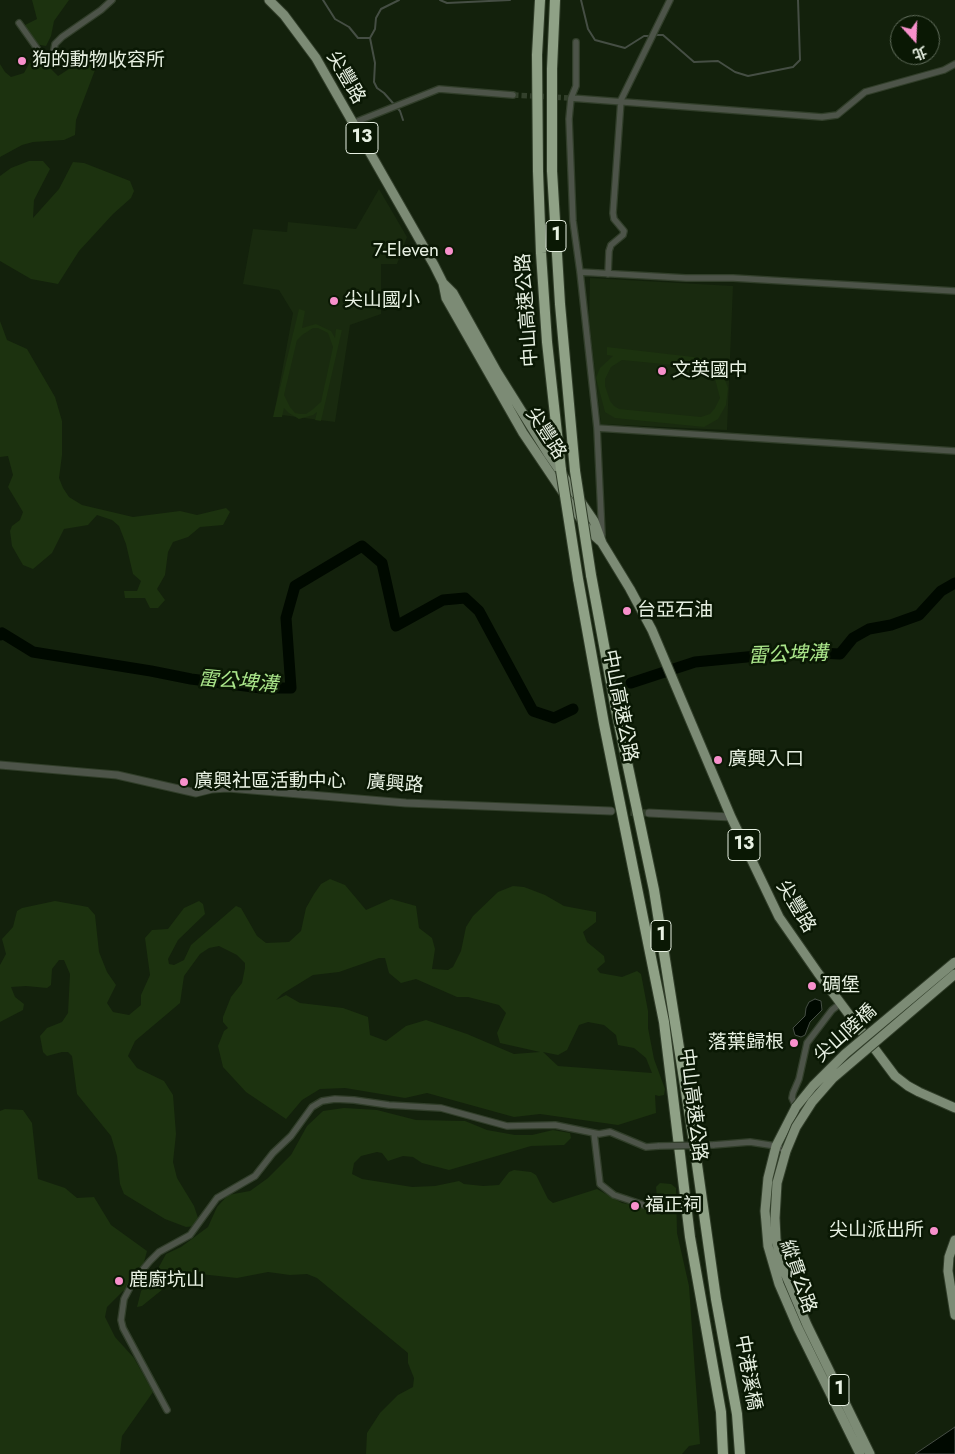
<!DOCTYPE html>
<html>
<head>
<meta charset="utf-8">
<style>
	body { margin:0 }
	#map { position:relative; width:955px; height:1454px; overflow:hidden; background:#13210c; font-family:Jost,"Noto Sans TC",sans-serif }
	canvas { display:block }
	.north { position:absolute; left:890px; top:15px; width:50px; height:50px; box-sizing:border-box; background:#0a1804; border:1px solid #626e5d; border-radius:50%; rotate:160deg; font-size:14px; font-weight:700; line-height:20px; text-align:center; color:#e7f0e2 }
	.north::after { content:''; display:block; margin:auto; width:18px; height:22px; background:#f890cc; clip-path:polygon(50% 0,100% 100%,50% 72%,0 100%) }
</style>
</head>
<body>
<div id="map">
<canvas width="955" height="1454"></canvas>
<div class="north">北</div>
</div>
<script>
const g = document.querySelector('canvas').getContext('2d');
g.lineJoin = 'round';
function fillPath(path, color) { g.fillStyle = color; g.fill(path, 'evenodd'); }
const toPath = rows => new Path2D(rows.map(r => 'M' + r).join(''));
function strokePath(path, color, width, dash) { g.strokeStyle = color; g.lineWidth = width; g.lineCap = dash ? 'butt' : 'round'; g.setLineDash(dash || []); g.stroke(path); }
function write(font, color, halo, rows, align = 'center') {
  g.font = font + ' Jost,"Noto Sans TC",sans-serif'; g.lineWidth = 5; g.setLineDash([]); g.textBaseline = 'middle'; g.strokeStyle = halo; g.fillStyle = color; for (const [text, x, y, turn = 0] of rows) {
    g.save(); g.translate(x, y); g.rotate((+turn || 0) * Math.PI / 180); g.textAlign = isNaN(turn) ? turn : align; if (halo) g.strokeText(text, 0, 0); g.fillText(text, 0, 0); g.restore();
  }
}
fillPath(toPath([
	[379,189,407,237,397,264,381,264,381,314,350,325,335,422,274,414,293,313,279,290,243,284,253,229,287,232,288,222,356,229],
	[590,278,733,286,727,430,601,424,589,319]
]), '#192a0f');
fillPath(toPath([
	[32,0,69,0,54,21,51,36,46,46,35,44,23,26,37,19],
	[35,59,42,60,58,76,80,62,90,60,93,62,95,70,76,120,75,135,64,140,33,142,22,145,0,157,0,64,5,72,11,77,24,73,31,60],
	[29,161,43,161,50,169,34,200,33,218,59,189,73,162,84,163,130,181,134,191,131,198,113,214,79,251,58,284,31,279,0,261,0,176,11,168],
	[299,309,305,311,302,328,316,324,331,331,335,338,336,329,342,330,321,421,315,420,317,412,313,415,299,419,289,413,284,408,282,417,273,417],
	[313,328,318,328,328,333,333,347,321,402,312,410,306,414,301,414,295,413,290,407,284,395,297,340,302,335],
	[0,321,7,340,27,349,55,397,62,421,62,455,59,478,63,488,69,497,82,505,133,517,180,511,197,515,226,508,230,512,223,525,200,527,188,537,173,542,168,552,165,575,157,589,165,600,158,608,150,608,145,598,125,598,124,591,137,591,141,581,133,574,126,544,119,526,112,520,97,515,88,525,64,529,52,553,33,569,23,565,12,546,10,531,12,526,20,520,23,512,8,487,13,475,8,456,0,457],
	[607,347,728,361,728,369,721,369,728,388,726,405,718,419,704,427,615,418,605,412,596,378,600,368,613,356,607,355],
	[622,360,704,368,708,370,715,379,720,398,715,408,710,414,701,417,619,409,614,406,610,401,605,386,605,379,611,367],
	[330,879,345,885,366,910,391,899,416,906,419,928,432,938,435,949,432,969,448,970,453,967,461,951,466,927,473,916,498,892,513,886,524,887,545,895,564,906,596,912,596,922,583,932,587,942,604,956,605,962,597,969,600,973,622,977,637,971,641,974,648,1011,648,1028,654,1059,665,1089,664,1095,659,1096,655,1095,656,1113,618,1125,540,1114,514,1117,427,1093,405,1098,345,1088,320,1089,302,1100,286,1119,246,1092,223,1067,218,1046,224,1031,228,1028,223,1022,223,1017,231,997,242,983,245,968,245,963,237,955,219,946,209,948,200,954,184,976,180,1003,135,1041,128,1056,137,1068,164,1081,173,1095,176,1134,173,1162,177,1178,194,1206,199,1221,196,1226,186,1227,165,1219,124,1194,120,1184,117,1156,111,1136,77,1094,72,1056,68,1052,62,1052,47,1056,43,1052,40,1036,47,1028,62,1022,68,1013,70,974,64,960,59,960,52,969,51,985,47,988,26,986,11,987,15,997,24,1004,23,1010,0,1022,0,965,6,954,2,939,13,927,17,911,22,908,55,901,88,907,95,915,99,952,107,972,116,985,107,1003,113,1012,129,1015,141,1005,141,995,150,975,145,938,152,930,168,929,184,908,199,901,203,904,205,914,178,940,168,959,169,964,174,965,184,960,191,945,236,906,241,908,257,936,266,943,289,942,301,931,306,908,314,894,321,884],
	[379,958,385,958,389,973,401,983,416,979,457,997,468,997,499,1005,506,1013,497,1033,500,1043,540,1052,514,1054,467,1034,426,1020,406,1026,386,1041,370,1035,368,1017,343,1008,300,1003,286,995,276,1000,282,994,313,975,339,972],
	[588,1022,604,1025,616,1035,618,1045,634,1048,646,1058,652,1073,558,1066,543,1052,558,1055,567,1050,579,1025],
	[344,1108,377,1110,416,1120,465,1121,487,1130,515,1135,532,1135,553,1130,570,1133,571,1138,564,1145,531,1146,449,1170,422,1163,413,1157,403,1156,388,1161,382,1153,377,1152,361,1156,354,1163,352,1174,362,1179,412,1187,435,1186,459,1181,464,1184,483,1186,499,1185,509,1172,514,1170,531,1172,536,1175,548,1199,553,1203,597,1189,622,1203,644,1207,654,1202,657,1198,656,1187,660,1183,671,1184,676,1188,677,1233,689,1286,700,1444,689,1446,682,1454,366,1454,367,1433,380,1413,398,1395,413,1387,414,1378,408,1363,408,1353,317,1278,307,1274,290,1275,268,1272,237,1278,200,1274,168,1285,142,1306,137,1307,141,1291,155,1274,166,1254,181,1247,208,1227,217,1207,228,1195,250,1191,268,1178,291,1155,307,1126,323,1111],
	[5,1109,23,1110,32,1123,38,1179,65,1188,77,1198,94,1197,111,1225,147,1251,143,1266,128,1290,123,1291,107,1307,105,1317,115,1337,134,1358,153,1392,122,1436,120,1454,0,1454,0,1111]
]), '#1c320f');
const water = toPath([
	[815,999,821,1001,822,1010,810,1022,805,1035,801,1037,795,1035,793,1028,805,1016,806,1008,809,1002,815,999],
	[955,1427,955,1454,915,1454,955,1427]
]);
fillPath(water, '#000900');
strokePath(water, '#454e44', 1);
strokePath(toPath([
	[323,0,335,19,349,27,358,38,370,38],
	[399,0,381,9,376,18,375,29,370,38,375,63,374,82,377,88,384,93,400,111,403,120],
	[440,0,447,3,510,0],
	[581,0,588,29,595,40,625,48,644,36,650,36],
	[655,35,663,35,694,62,718,61,735,72,748,76,793,67,800,60,798,0]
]), '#454e44', 2);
strokePath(toPath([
	[0,635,2,633,33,652,151,671,191,679,261,688,291,688,286,618,295,586,362,546,382,563,396,626,443,600,465,598,479,611,533,711,554,718,573,709],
	[631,683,695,662,798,652,840,654,853,638,869,629,891,625,919,615,941,591,955,583]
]), '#000900', 11);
strokePath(toPath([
	[513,95,571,98]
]), '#33402c', 5.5, [5.5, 3]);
strokePath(toPath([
	[620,812,649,813]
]), '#33402c', 7, [7, 3.5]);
const minor = toPath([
	[19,23,41,54,47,57,53,55,55,44,62,37,101,10,112,0],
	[576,42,576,86,571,98,569,119,573,221,580,272,597,428,602,535],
	[571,98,822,117,837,115,865,92,944,70,955,64],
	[353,123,439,89,513,95],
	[580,272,686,278,733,278,955,291],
	[608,274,609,251,611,245,623,235,624,231,614,219,613,213,621,100,670,0],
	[597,428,955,451],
	[796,1107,792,1098,793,1093,799,1079,807,1043,832,1010,841,1003],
	[594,1133,600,1184,614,1195,647,1206],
	[713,1145,750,1142,776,1146,786,1151],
	[167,1410,123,1328,121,1320,124,1299,134,1280,150,1261,159,1252,190,1235,217,1198,255,1176,273,1153,291,1136,312,1107,322,1101,335,1099,354,1100,389,1105,441,1108,507,1126,555,1125,599,1134,610,1132,646,1147,659,1146]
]);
const tertiary = toPath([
	[0,765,117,775,196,793,212,789,228,788,406,803,611,811],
	[649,813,731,817]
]);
const primary = toPath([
	[269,0,284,15,316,58,434,265,443,283,446,298,523,433,589,531,600,541],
	[443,283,453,293,497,372,549,455,594,521,602,543,630,589,652,630,731,817,779,917,818,973,895,1076,908,1086,919,1092,955,1108],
	[796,1107,776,1146,768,1178,765,1211,768,1246,779,1284,798,1328,860,1454],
	[786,1151,777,1183,775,1218,776,1239,782,1266,807,1325,870,1454],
	[955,1240,949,1257,948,1271,955,1315]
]);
const motorway = toPath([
	[540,0,537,55,538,171,541,253,547,342,561,470],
	[555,0,552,69,552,171,560,304,575,471],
	[591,575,616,710,654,890,693,1136,716,1299,737,1414,740,1454],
	[578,579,604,724,664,1022,690,1237,721,1412,723,1454]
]);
strokePath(minor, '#313e2a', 8);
strokePath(tertiary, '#313e2a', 9);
strokePath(primary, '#313e2a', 11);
strokePath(motorway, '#313e2a', 12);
strokePath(minor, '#4d5449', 5.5);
strokePath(tertiary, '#4d5449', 7);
strokePath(primary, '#7c8b75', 9);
strokePath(motorway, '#8fa186', 10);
const minorBridge = toPath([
	[659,1146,713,1145]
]);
const primaryBridge = toPath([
	[796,1107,813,1086,845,1054,955,962],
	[786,1151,796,1127,812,1102,833,1078,955,974]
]);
const motorwayBridge = toPath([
	[561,470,578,579],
	[575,471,591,575]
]);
strokePath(minorBridge, '#313e2a', 8, []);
strokePath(primaryBridge, '#313e2a', 11, []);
strokePath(motorwayBridge, '#313e2a', 12, []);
strokePath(minorBridge, '#4d5449', 5.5);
strokePath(primaryBridge, '#7c8b75', 9);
strokePath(motorwayBridge, '#8fa186', 10);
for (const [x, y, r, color] of [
	[22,61,5,"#f890cc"],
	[449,251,5,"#f890cc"],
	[334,301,5,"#f890cc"],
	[662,371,5,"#f890cc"],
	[627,611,5,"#f890cc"],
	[718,760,5,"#f890cc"],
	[184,782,5,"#f890cc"],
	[812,986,5,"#f890cc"],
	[794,1043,5,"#f890cc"],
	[635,1206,5,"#f890cc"],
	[934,1231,5,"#f890cc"],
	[119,1281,5,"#f890cc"]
]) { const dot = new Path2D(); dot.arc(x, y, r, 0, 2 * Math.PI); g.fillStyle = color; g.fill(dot); strokePath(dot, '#0a1804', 2); }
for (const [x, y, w] of [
	[362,138,32],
	[556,236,20],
	[744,845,32],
	[661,936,20],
	[839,1390,20]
]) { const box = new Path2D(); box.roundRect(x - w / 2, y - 15.5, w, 31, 4); g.fillStyle = '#0a1804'; g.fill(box); strokePath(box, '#e7f0e2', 1); }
write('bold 18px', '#e7f0e2', null, [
	["13",362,138],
	["1",556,236],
	["13",744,845],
	["1",661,936],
	["1",839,1390]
]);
write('19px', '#e7f0e2', '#0a1804', [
	["狗的動物收容所",32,61],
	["7-Eleven",439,251,"right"],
	["尖山國小",344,301],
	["文英國中",672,371],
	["台亞石油",637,611],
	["廣興入口",728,760],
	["廣興社區活動中心",194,782],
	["碉堡",822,986],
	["落葉歸根",784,1043,"right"],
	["福正祠",645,1206],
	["尖山派出所",924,1231,"right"],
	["鹿廚坑山",129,1281]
], 'left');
write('19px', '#e7f0e2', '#0a1804', [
	["尖豐路",345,78,60],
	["中山高速公路",528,310,-94],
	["尖豐路",545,434,57],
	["中山高速公路",619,706,79],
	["廣興路",395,785,4],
	["尖豐路",795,907,59],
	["尖山陸橋",846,1034,-42],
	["中山高速公路",692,1105,83],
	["縱貫公路",797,1277,71],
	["中港溪橋",747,1373,80]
]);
write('italic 20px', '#abe78b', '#0a1804', [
	["雷公埤溝",788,656,-2],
	["雷公埤溝",238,683,5]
]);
</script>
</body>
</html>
